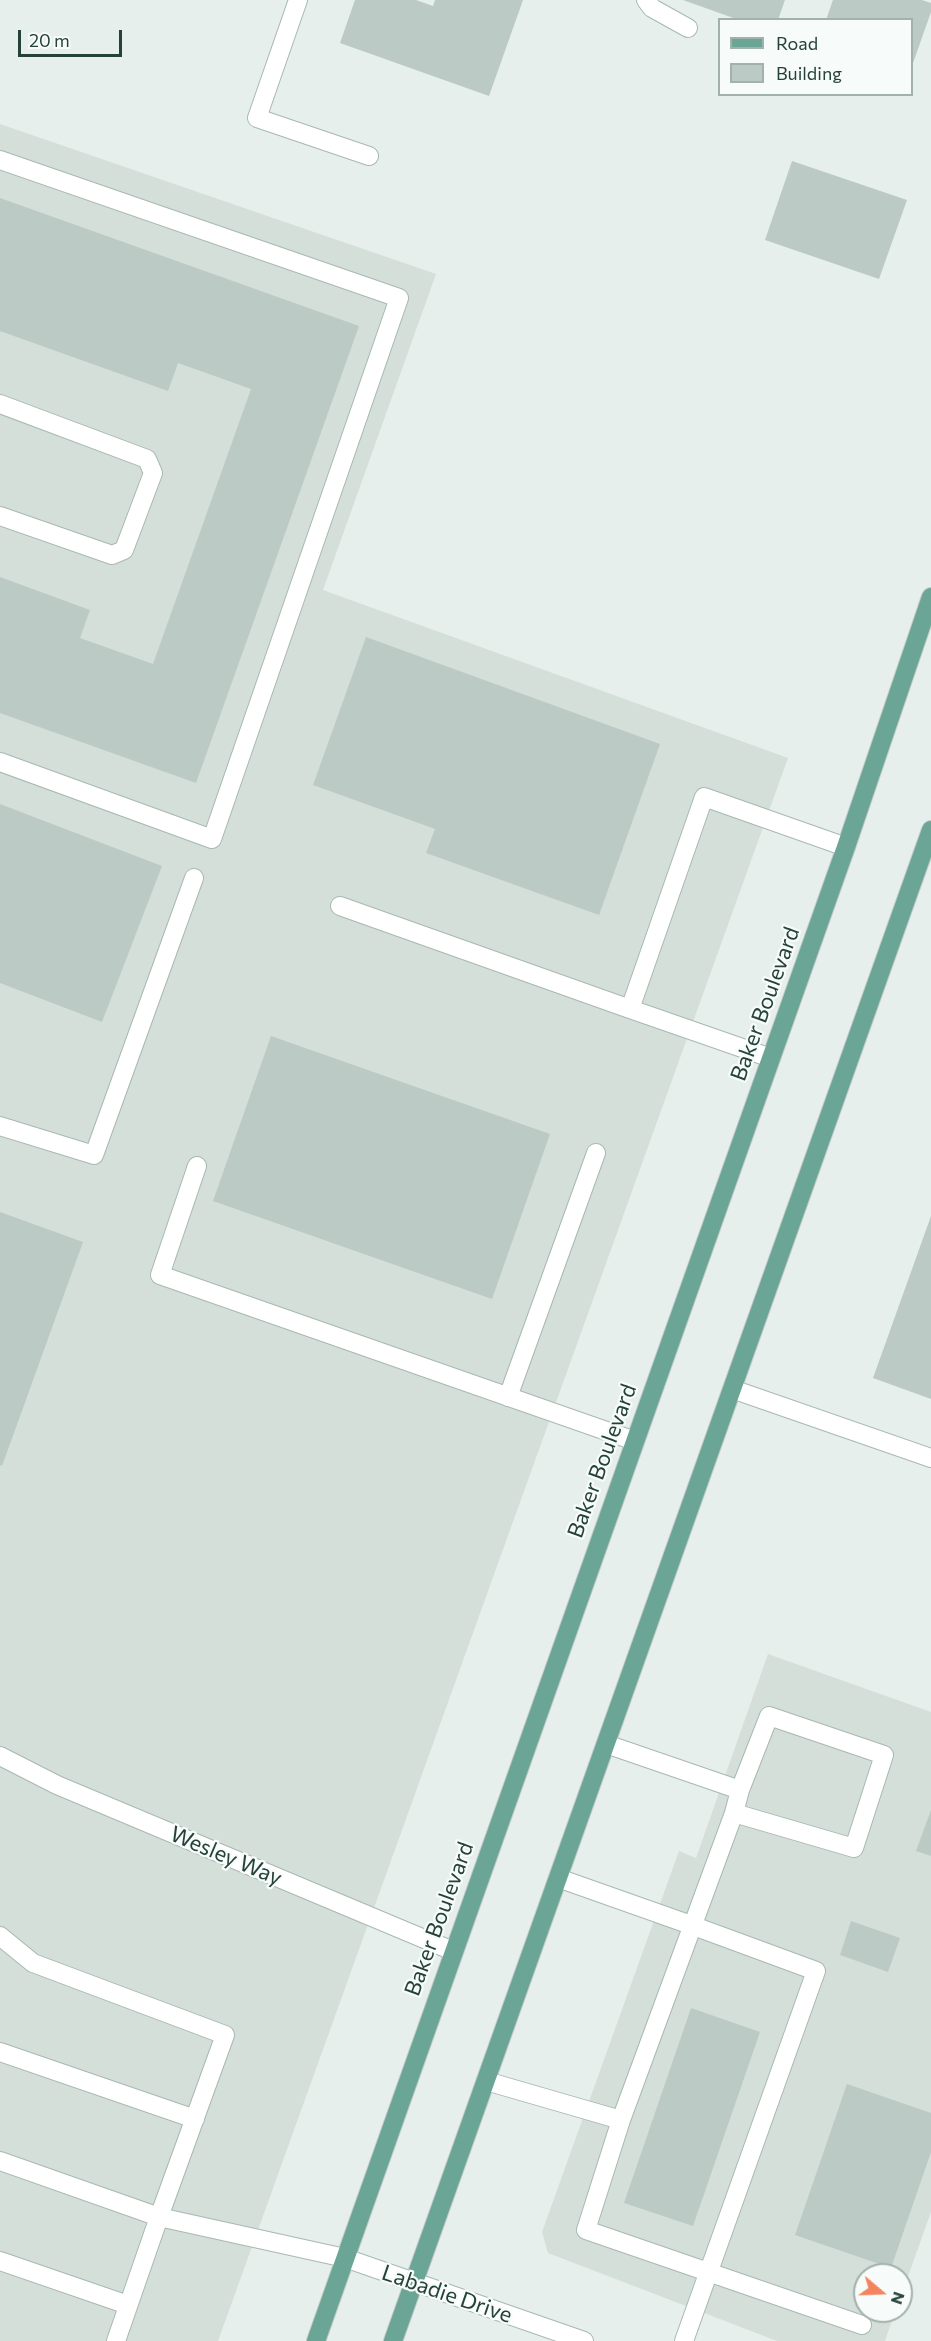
<!DOCTYPE html>
<html>
<head>
<meta charset="utf-8">
<style>
	body { margin:0 }
	#map { position:relative; width:931px; height:2341px; overflow:hidden; background:#e6efeb; font-family:Commissioner,sans-serif }
	canvas { display:block }
	.legend { position:absolute; left:718px; top:18px; width:195px; height:78px; box-sizing:border-box; background:#f7fbf9; border:2px solid #a3b1ad; margin:0; padding:8px 10px; list-style:none; font-size:18px; color:#24423a }
	.legend li { display:flex; align-items:center; gap:12px; height:30px }
	.legend b { width:30px; border:2px solid #a3b1ad }
	.north { position:absolute; left:853px; top:2263px; width:60px; height:60px; box-sizing:border-box; background:#f7fbf9; border:2px solid #a3b1ad; border-radius:50%; rotate:109deg; font-size:16px; font-weight:700; line-height:24px; text-align:center; color:#24423a }
	.north::after { content:''; display:block; margin:auto; width:21px; height:27px; background:#f4845f; clip-path:polygon(50% 0,100% 100%,50% 72%,0 100%) }
	.scale { position:absolute; left:18px; top:30px; width:104px; height:27px; box-sizing:border-box; border:3px solid #24423a; border-top:0; padding-left:8px; font-size:18px; line-height:21px; white-space:nowrap; color:#24423a; -webkit-text-stroke:4px #f7fbf9; paint-order:stroke }
</style>
</head>
<body>
<div id="map">
<canvas width="931" height="2341"></canvas>
<ul class="legend">
<li><b style="height:8px;background:#6aa596"></b>Road</li>
<li><b style="height:16px;background:#bbcac4"></b>Building</li>
</ul>
<div class="north">N</div>
<div class="scale">20 m</div>
</div>
<script>
const g = document.querySelector('canvas').getContext('2d');
g.lineJoin = 'round';
function fillPath(path, color) { g.fillStyle = color; g.fill(path, 'evenodd'); }
const toPath = rows => new Path2D(rows.map(r => 'M' + r).join(''));
function strokePath(path, color, width, dash) { g.strokeStyle = color; g.lineWidth = width; g.lineCap = dash ? 'butt' : 'round'; g.setLineDash(dash || []); g.stroke(path); }
function write(font, color, halo, rows, align = 'center') {
  g.font = font + ' Commissioner,sans-serif'; g.lineWidth = 4.5; g.setLineDash([]); g.textBaseline = 'middle'; g.strokeStyle = halo; g.fillStyle = color; for (const [text, x, y, turn = 0] of rows) {
    g.save(); g.translate(x, y); g.rotate((+turn || 0) * Math.PI / 180); g.textAlign = isNaN(turn) ? turn : align; if (halo) g.strokeText(text, 0, 0); g.fillText(text, 0, 0); g.restore();
  }
}
fillPath(toPath([
	[0,124,436,274,323,590,788,758,218,2341,0,2341],
	[768,1654,931,1712,931,2212,901,2296,901,2275,865,2275,865,2311,895,2311,885,2341,777,2341,548,2253,542,2232,679,1851,696,1858]
]), '#d4dfda');
fillPath(toPath([
	[355,0,416,0,433,6,435,0,523,0,489,96,340,43],
	[683,0,785,0,778,20,739,20],
	[833,0,922,0,931,3,931,12,912,66,912,20,826,20],
	[792,161,907,200,879,279,765,240],
	[0,198,359,326,196,783,0,713,0,577,90,610,80,638,153,664,251,389,178,363,168,391,0,331],
	[366,637,660,744,599,915,426,853,435,829,313,785],
	[0,804,162,866,102,1022,0,983],
	[271,1036,550,1134,492,1299,213,1201],
	[0,1212,83,1242,2,1466,0,1465],
	[931,1216,931,1399,873,1378],
	[931,1810,931,1856,916,1851],
	[851,1921,900,1938,888,1972,840,1955],
	[691,2008,760,2032,693,2226,624,2203],
	[847,2084,931,2113,931,2152,891,2268,795,2235]
]), '#bbcac4');
const service = toPath([
	[298,0,257,118,369,156],
	[646,0,652,8,688,28],
	[0,160,399,298,212,839,0,762],
	[0,404,147,459,153,473,124,550,112,555,0,516],
	[340,906,630,1009],
	[771,1058,630,1009,704,797,846,847],
	[0,1126,94,1155,194,878],
	[197,1166,160,1275,635,1441],
	[732,1389,931,1458],
	[508,1397,596,1153],
	[734,1813,854,1848,884,1755,769,1716,740,1790],
	[558,1878,691,1925,816,1971,684,2341],
	[0,1936,33,1963,225,2035,159,2217,0,2161],
	[0,2052,195,2119],
	[486,2081,621,2120,734,1813,740,1790,606,1744],
	[621,2120,586,2230,862,2325],
	[0,2261,128,2305],
	[116,2341,159,2217,345,2258]
]);
const minor = toPath([
	[0,1756,57,1785,453,1951],
	[345,2258,584,2341]
]);
const primary = toPath([
	[316,2341,846,847,931,597],
	[393,2341,931,830]
]);
strokePath(service, '#a8b8b2', 20);
strokePath(minor, '#a8b8b2', 20);
strokePath(primary, '#c2cac8', 20);
strokePath(service, '#fff', 18);
strokePath(minor, '#fff', 18);
strokePath(primary, '#6aa596', 18);
write('22px', '#24423a', '#f7fbf9', [
	["Baker Boulevard",765,1004,-70],
	["Baker Boulevard",602,1461,-70],
	["Wesley Way",226,1856,23],
	["Baker Boulevard",439,1919,-70],
	["Labadie Drive",447,2294,19]
]);
</script>
</body>
</html>
